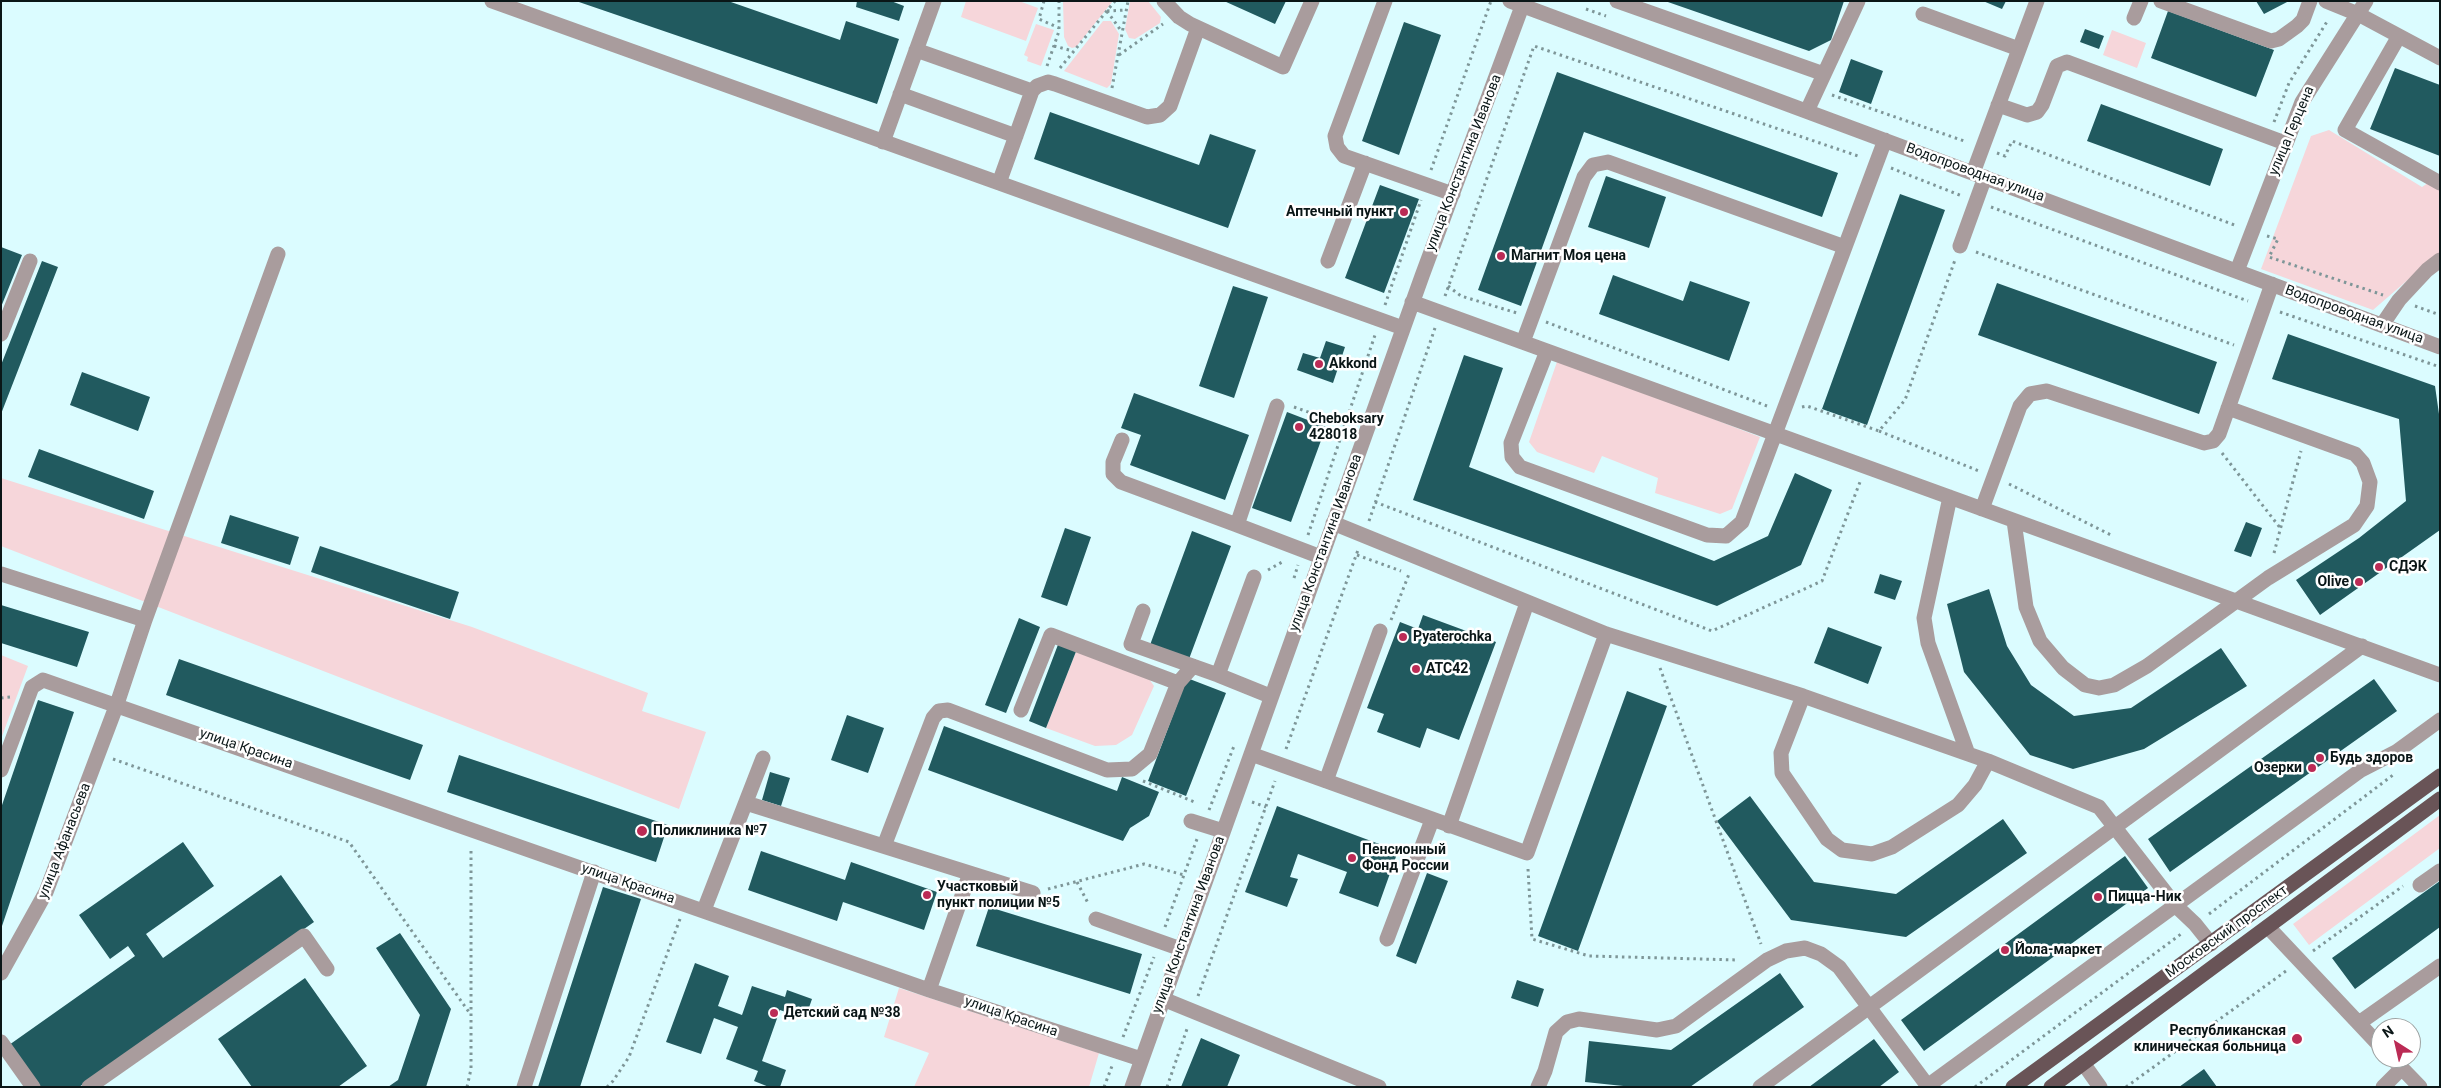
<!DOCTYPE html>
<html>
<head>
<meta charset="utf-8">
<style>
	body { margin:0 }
	#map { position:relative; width:2441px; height:1088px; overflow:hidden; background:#dbfcff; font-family:Roboto,sans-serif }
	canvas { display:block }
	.frame { position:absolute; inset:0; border:2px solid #0a1617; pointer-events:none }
	.north { position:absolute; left:2371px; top:1018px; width:50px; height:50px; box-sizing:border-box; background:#fff; border:1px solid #9da2a2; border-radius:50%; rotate:325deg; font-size:14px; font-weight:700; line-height:20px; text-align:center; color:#0a1617 }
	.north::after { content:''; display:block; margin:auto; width:18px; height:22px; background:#bb2b55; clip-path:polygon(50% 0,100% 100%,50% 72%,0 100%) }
</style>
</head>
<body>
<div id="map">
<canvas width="2441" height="1088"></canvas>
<div class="frame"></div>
<div class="north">N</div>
</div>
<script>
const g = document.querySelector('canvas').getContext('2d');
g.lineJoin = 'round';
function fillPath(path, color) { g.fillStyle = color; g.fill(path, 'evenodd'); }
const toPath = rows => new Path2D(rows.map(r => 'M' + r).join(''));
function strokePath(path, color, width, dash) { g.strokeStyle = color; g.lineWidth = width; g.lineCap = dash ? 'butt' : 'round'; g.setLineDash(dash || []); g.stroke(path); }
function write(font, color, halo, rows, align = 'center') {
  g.font = font + ' Roboto,sans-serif'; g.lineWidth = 5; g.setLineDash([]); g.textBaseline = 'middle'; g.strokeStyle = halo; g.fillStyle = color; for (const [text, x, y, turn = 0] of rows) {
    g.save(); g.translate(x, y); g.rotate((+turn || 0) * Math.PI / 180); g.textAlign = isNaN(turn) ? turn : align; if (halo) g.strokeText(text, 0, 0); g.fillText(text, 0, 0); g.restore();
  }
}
fillPath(toPath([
	[966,1,1019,1,1038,8,1026,41,961,17],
	[1063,1,1113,1,1076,47,1072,48,1068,46,1064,37],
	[1130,1,1148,1,1161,17,1160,23,1135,39,1129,38,1125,29],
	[1103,21,1111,21,1119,34,1111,84,1107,88,1064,71],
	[1036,24,1054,30,1041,66,1027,61,1028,57,1024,55],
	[2112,30,2146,43,2137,68,2103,55],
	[2329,130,2422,187,2440,175,2440,252,2373,310,2261,269,2311,136],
	[1558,359,1760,437,1732,509,1720,514,1655,493,1658,478,1602,456,1594,473,1537,452,1529,442],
	[1,478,472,627,648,693,642,711,706,732,679,809,1,546],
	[1077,649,1145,673,1154,686,1132,735,1116,745,1095,746,1046,728],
	[1,655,28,666,1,739],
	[2440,815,2440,848,2309,945,2293,924],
	[899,988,1099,1053,1089,1087,914,1087,929,1053,884,1037]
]), '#f6d6da');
fillPath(toPath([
	[576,1,728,1,840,40,846,21,899,39,877,104],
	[857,1,891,1,904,6,899,21,856,7],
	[1224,1,1286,1,1275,24],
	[1665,1,1844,1,1831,40,1809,51],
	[1983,1,2006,1,2002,9],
	[2256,1,2289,1,2264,14],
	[2168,11,2274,50,2256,97,2151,58],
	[1404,22,1441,35,1399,155,1362,141],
	[2085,29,2104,36,2099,49,2080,42],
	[1851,59,1883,71,1871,104,1839,92],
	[2395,68,2440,85,2440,156,2370,129],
	[1557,72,1838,173,1822,217,1584,132,1521,306,1478,290],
	[2101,104,2223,149,2210,186,2087,141],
	[1050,112,1199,165,1210,134,1256,150,1228,228,1034,159],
	[1606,176,1666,197,1649,248,1588,227],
	[1380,185,1419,199,1384,293,1345,278],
	[1900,194,1945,210,1867,425,1822,409],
	[1,247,22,255,1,307],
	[42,261,58,267,1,414,1,365],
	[1613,275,1683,301,1690,281,1750,302,1729,361,1599,314],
	[1997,283,2217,362,2199,414,1978,335],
	[1233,286,1268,297,1234,398,1199,386],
	[2288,334,2435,386,2440,421,2440,530,2320,615,2296,580,2359,538,2406,501,2399,419,2272,379],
	[1326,341,1345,347,1333,383,1297,370,1303,353,1320,358],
	[1464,355,1503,368,1469,467,1714,561,1768,536,1795,473,1832,490,1801,565,1717,606,1413,500],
	[82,372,150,397,138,431,70,405],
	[1134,393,1249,435,1225,500,1130,465,1141,435,1121,428],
	[1287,412,1326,427,1291,522,1252,508],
	[39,449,154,491,144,519,28,477],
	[230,515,299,537,290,565,221,543],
	[2246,522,2262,528,2251,557,2234,551],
	[1065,528,1091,537,1067,606,1041,597],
	[1192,531,1231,546,1189,659,1150,645],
	[320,546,459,592,450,619,311,572],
	[1880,574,1902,581,1895,600,1874,593],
	[1989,589,2007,646,2031,685,2074,716,2131,708,2221,648,2247,686,2144,749,2073,769,2030,755,1964,672,1947,604],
	[1,605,89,632,77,667,1,643],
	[1423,615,1496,642,1459,740,1427,728,1420,748,1377,732,1384,714,1367,708,1400,622,1418,629],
	[1019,618,1040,627,1006,713,985,705],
	[1828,627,1882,647,1868,684,1814,663],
	[1059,642,1077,649,1046,728,1029,721],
	[179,659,423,745,410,780,166,695],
	[1187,678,1226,693,1186,796,1148,781],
	[2374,679,2397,711,2170,872,2148,839],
	[1627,691,1667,706,1578,951,1538,936],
	[38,700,74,712,2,926,1,808],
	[847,715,884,728,868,773,831,760],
	[944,726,1117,791,1122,777,1159,792,1149,816,1130,828,1123,841,928,770],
	[459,755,668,825,656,862,447,792],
	[770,772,790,778,781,806,762,800],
	[1750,796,1814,882,1896,894,2003,819,2027,853,1906,937,1791,920,1717,821],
	[1277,806,1398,851,1378,907,1339,893,1347,872,1298,854,1290,877,1298,879,1287,907,1245,892],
	[183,842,214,886,146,934,163,958,281,875,314,922,79,1087,38,1087,9,1045,135,956,128,946,110,959,79,915],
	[761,851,845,880,851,862,937,892,924,930,843,902,837,921,748,890],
	[2125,856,2148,888,1924,1051,1901,1020],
	[1427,873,1448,881,1416,964,1396,956],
	[2440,881,2440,927,2355,989,2332,958],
	[603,887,641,899,580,1087,538,1087],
	[989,907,1142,954,1130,994,976,946],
	[400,933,451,1009,426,1087,388,1087,398,1080,420,1015,376,948],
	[695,963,729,976,718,1006,742,1015,752,986,785,997,787,990,812,999,805,1019,780,1010,762,1061,786,1070,780,1087,769,1087,754,1081,758,1071,726,1059,738,1027,714,1018,701,1054,666,1042],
	[1780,973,1804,1007,1690,1087,1633,1087,1585,1082,1589,1041,1671,1050],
	[305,978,367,1066,338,1087,252,1087,218,1039],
	[1517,980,1544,989,1538,1007,1511,998],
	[1201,1038,1240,1055,1227,1087,1181,1087],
	[1874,1039,1899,1072,1879,1087,1809,1087],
	[2204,1069,2217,1087,2179,1087]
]), '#215a5f');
strokePath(toPath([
	[1044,1,1039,19,1059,28],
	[1586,9,1606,16],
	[1107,11,1122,32],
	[1107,11,1126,10],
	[1054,46,1073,51],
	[1119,55,1163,24],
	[1047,66,1059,31,1059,1],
	[1060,68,1115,1],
	[1112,88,1128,1],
	[1832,95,1967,142],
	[2274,122,2289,83,2328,20],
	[1997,153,2005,156,2012,141,2237,226],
	[1891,168,1962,196],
	[1431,170,1491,1],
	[1991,207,2248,301],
	[2267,236,2278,239,2269,257,2383,295],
	[1976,252,2234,345],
	[1448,286,1461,296,1517,313],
	[1445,296,1534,46,1861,157],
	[1385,305,1421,200],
	[2415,306,2440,315],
	[2280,312,2440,367],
	[1546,322,1767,406],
	[1294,407,1345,425],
	[1802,407,1807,406,1879,431,1905,400,1955,260],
	[1879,431,1979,471],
	[2222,453,2281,529],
	[2009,484,2113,536],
	[1375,502,1712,631,1822,581,1860,482],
	[1369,521,1435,328],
	[1308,535,1375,335],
	[2274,553,2301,451],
	[1357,555,1401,571],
	[1268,570,1284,561],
	[1294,578,1298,565],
	[1391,620,1409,574,1407,574],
	[1660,668,1761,944],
	[1,698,11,697],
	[1286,749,1358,550],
	[113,759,349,842,471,1015],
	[1143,781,1197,803],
	[1252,802,1266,807],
	[1209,810,1234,746],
	[1528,869,1532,939,1589,956,1738,960],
	[1077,882,1089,905],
	[1048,889,1144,864,1184,875],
	[2209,914,2393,775],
	[1165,927,1197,839],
	[2313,951,2403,886],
	[1198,996,1275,781],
	[1123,1037,1154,957],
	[467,1087,471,1069,471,848],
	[607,1087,613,1081,629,1057,680,919],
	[1104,1087,1112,1066],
	[1167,1087,1188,1026],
	[1975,1087,2181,934],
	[2126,1087,2286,971]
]), '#7e9698', 3, [2.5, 4]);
strokePath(toPath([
	[492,1,1403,328],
	[1164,1,1179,17,1190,24,1283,67,1312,1],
	[1385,1,1335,136,1337,147,1344,156,1453,194],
	[1510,1,2440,347],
	[1617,1,1824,74],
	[2161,1,2271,41,2279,39,2297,26,2303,20,2310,1],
	[2326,1,2358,14,2440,58],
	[1923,14,2019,49],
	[2134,18,2141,1],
	[2399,36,2345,130,2440,183],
	[916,50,1032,91],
	[900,94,1016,136],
	[1998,105,2027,115,2037,112,2042,105,2057,66,2067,62,2285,143],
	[1807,111,1858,1],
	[883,142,934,1],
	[1973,173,2037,1],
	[999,183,1032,91,1037,86,1048,82,1055,84,1147,117,1160,115,1170,106,1198,28],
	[1960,246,1985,177],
	[1328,261,1365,163],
	[2237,271,2302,102,2366,1],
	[1412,302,2440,675],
	[2382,325,2399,300,2427,270,2440,260],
	[1,334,30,261],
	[1523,342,1584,177,1593,165,1608,162,1845,247],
	[1547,351,1511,443,1512,457,1520,467,1707,535,1726,536,1742,522,1885,140],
	[1277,406,1237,525,1321,557],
	[1122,440,1113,462,1113,474,1121,482,1237,525],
	[1950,497,1924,618,1928,643,1968,754],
	[1982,509,2020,406,2030,394,2047,391,2204,443,2213,441,2219,434,2272,284],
	[2014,521,2026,607,2040,641,2063,668,2085,685,2099,688,2114,685,2147,666,2268,578,2354,525,2367,506,2370,482,2363,463,2355,454,2228,408],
	[1333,523,1606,634,1803,696,1988,761,2099,807,2176,906,2195,924,2211,944],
	[1,574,145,620],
	[1143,611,1131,644,1218,675,1254,577],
	[1218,675,1270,696],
	[1803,696,1781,753,1782,773,1827,839,1842,850,1872,854,1892,847,1958,805,1975,785,1988,761],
	[1021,710,1051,635,1178,683],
	[1251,754,1527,853,1606,634],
	[1,770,32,687,43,680,929,990,1141,1059],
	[1326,781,1380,631],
	[746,803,1033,893],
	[1191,821,1223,831],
	[1449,826,1527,603],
	[884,846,933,718,939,711,948,710,1107,770,1132,769,1150,754,1178,683,1193,666],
	[2420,885,2440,871],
	[704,910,763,758],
	[1096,919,1181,949],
	[2268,927,2381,1047],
	[1387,939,1432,820],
	[1,973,46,892,117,704,145,620,278,254],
	[929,990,970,873],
	[1163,999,1379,1087],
	[2359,1023,2440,966],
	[1,1042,33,1087],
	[2392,1058,2420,1087],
	[2083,1063,2100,1087],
	[89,1087,304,936,327,969],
	[524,1087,594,872],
	[1132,1087,1422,276,1524,1],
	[1538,1087,1545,1071,1556,1032,1567,1022,1579,1019,1657,1030,1676,1026,1767,960,1786,951,1805,948,1821,954,1839,967,1927,1085],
	[1760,1087,2362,646],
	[1926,1087,2361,770,2396,752,2440,720],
	[2383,1087,2402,1068]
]), '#a99c9d', 15);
strokePath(toPath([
	[2013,1087,2440,776],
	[2051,1087,2440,799]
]), '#695457', 15);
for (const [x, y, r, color] of [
	[1404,212,5,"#bb2b55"],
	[1501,256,5,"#bb2b55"],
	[1319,364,5,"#bb2b55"],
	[1299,427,5,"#bb2b55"],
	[2379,567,5,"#bb2b55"],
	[2359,582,5,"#bb2b55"],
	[1403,637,5,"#bb2b55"],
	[1416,669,5,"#bb2b55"],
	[2320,758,5,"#bb2b55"],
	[2312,768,5,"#bb2b55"],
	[642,831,6,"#bb2b55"],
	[1352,858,5,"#bb2b55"],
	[927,895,5,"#bb2b55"],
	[2098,897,5,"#bb2b55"],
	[2005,950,5,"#bb2b55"],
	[774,1013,5,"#bb2b55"],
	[2297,1039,6,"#bb2b55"]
]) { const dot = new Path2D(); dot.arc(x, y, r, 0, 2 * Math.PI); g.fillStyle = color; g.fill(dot); strokePath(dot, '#fff', 2); }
write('14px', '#0a1617', '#fff', [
	["улица Герцена",2292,131,-67],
	["улица Константина Иванова",1464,163,-69],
	["Водопроводная улица",1975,173,20],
	["Водопроводная улица",2354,315,20],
	["улица Константина Иванова",1326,543,-70],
	["улица Красина",246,749,19],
	["улица Афанасьева",65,841,-69],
	["улица Красина",628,884,19],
	["улица Константина Иванова",1189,925,-70],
	["Московский проспект",2227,932,-36],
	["улица Красина",1011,1017,19]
]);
write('bold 14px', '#0a1617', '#fff', [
	["Аптечный пункт",1394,212,"right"],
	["Магнит Моя цена",1511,256],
	["Akkond",1329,364],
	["Cheboksary",1309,419],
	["428018",1309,435],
	["СДЭК",2389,567],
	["Olive",2349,582,"right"],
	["Pyaterochka",1413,637],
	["АТС42",1426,669],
	["Будь здоров",2330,758],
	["Озерки",2302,768,"right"],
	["Поликлиника №7",653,831],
	["Пенсионный",1362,850],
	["Фонд России",1362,866],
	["Участковый",937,887],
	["пункт полиции №5",937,903],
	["Пицца-Ник",2108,897],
	["Йола-маркет",2015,950],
	["Детский сад №38",784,1013],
	["Республиканская",2286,1031,"right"],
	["клиническая больница",2286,1047,"right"]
], 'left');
</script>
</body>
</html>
